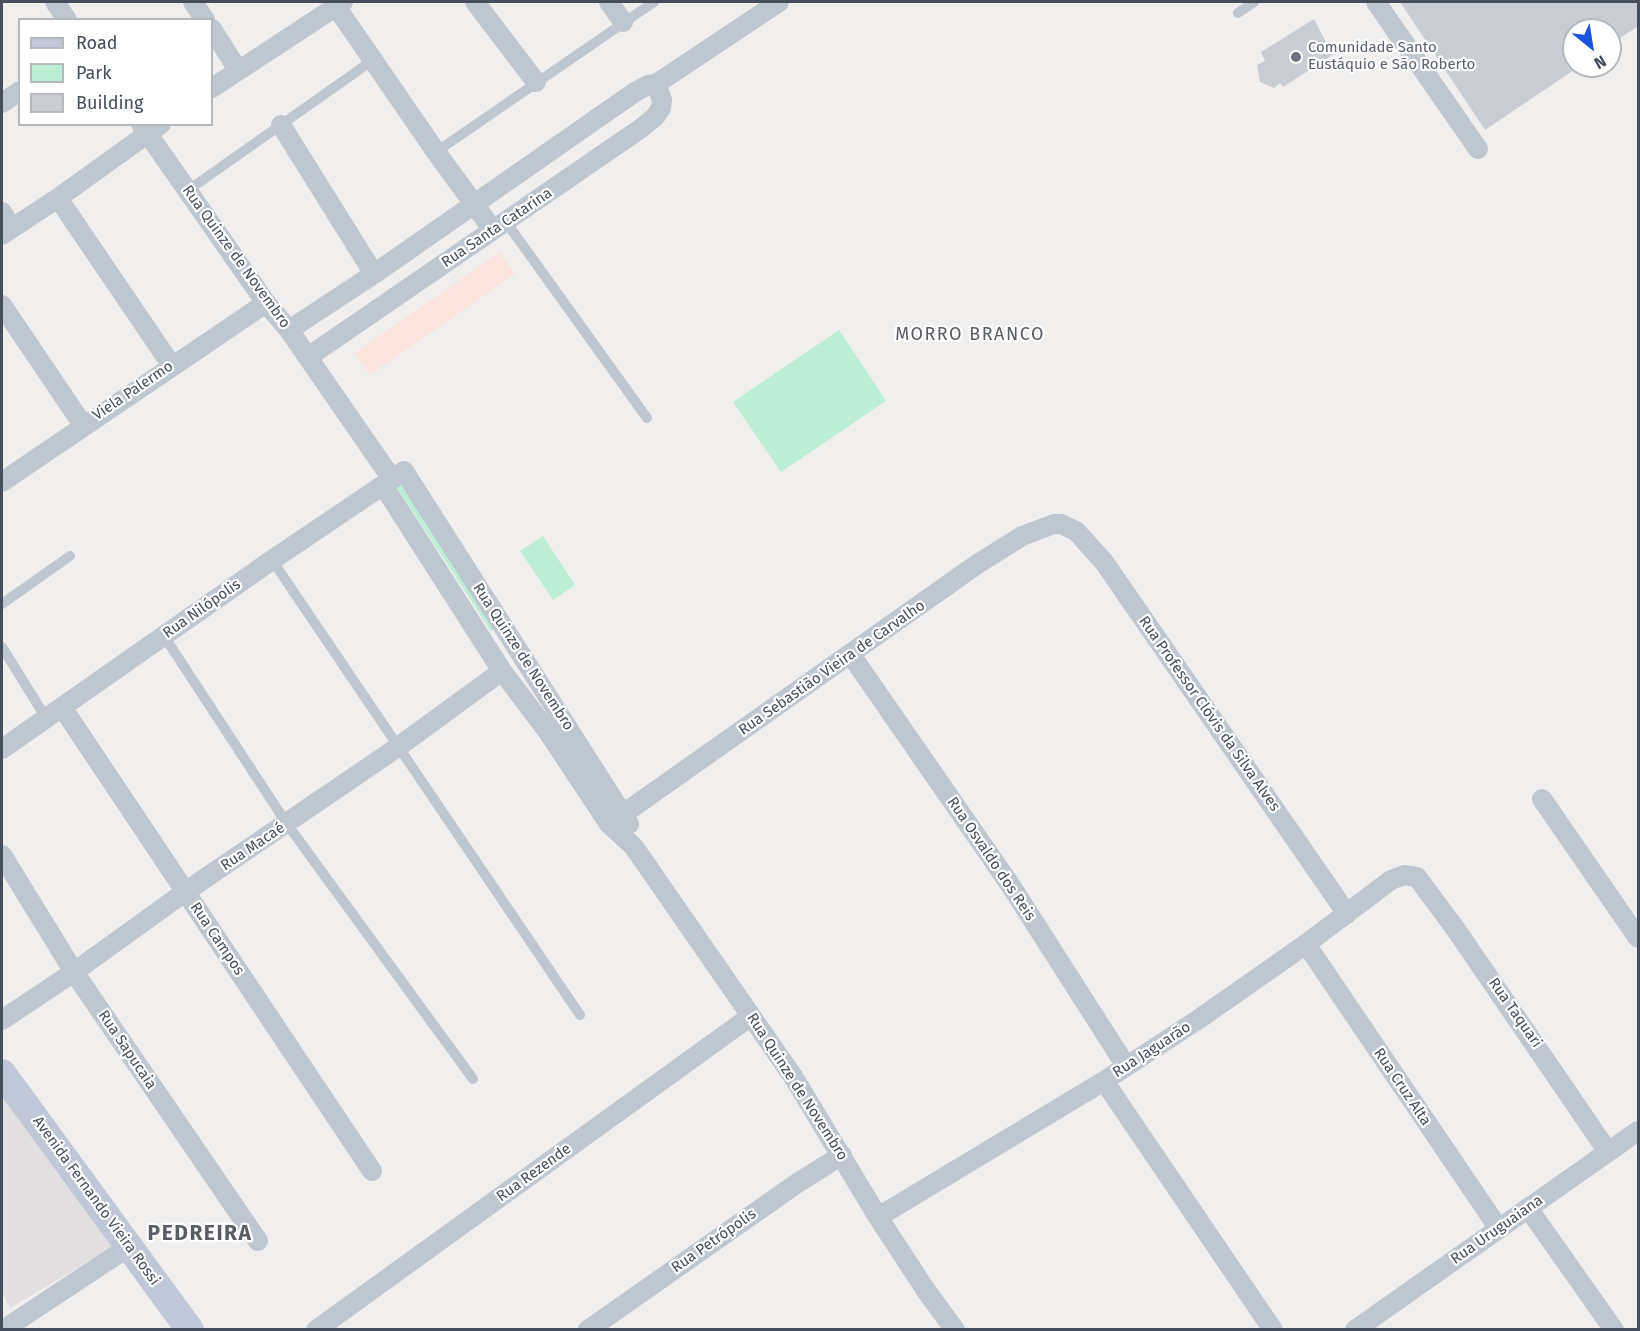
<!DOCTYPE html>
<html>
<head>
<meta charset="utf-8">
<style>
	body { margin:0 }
	#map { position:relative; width:1640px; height:1331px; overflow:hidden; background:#f1eeee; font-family:"Fira Sans",sans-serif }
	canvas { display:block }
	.frame { position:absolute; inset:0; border:3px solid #464e5b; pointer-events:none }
	.legend { position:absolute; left:18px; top:18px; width:195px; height:108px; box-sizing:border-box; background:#fff; border:2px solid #b5b8bd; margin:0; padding:8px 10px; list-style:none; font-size:18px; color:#464e5b }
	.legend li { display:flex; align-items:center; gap:12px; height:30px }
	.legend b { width:30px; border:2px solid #b5b8bd }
	.north { position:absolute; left:1562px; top:18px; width:60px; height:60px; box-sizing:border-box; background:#fff; border:2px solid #b5b8bd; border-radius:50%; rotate:150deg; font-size:16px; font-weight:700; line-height:24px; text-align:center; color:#464e5b }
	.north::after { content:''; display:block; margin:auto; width:21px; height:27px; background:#1954df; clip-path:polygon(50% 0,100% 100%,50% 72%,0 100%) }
</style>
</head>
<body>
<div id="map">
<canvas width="1640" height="1331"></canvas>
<div class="frame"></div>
<ul class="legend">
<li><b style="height:8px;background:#c0c8d7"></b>Road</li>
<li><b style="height:16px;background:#bceed6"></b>Park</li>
<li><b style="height:16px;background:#caccd4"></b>Building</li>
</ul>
<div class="north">N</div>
</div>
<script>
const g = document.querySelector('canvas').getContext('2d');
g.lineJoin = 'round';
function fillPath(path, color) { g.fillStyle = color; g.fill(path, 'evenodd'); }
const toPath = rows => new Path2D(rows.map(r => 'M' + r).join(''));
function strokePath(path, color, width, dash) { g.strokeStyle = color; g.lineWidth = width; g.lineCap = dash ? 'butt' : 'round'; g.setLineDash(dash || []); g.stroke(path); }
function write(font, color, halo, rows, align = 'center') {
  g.font = font + ' "Fira Sans",sans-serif'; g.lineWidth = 4.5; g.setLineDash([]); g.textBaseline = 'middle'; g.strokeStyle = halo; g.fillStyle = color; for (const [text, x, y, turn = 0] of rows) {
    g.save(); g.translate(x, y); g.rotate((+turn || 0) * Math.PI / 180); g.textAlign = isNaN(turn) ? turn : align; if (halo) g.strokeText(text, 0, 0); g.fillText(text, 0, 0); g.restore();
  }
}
fillPath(toPath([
	[2,1092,113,1247,10,1308,2,1292]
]), '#e2dfe0');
fillPath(toPath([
	[500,252,515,274,370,375,355,353]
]), '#fbe4de');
fillPath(toPath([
	[839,330,886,401,781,472,733,402],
	[403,483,497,628,491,631,396,486],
	[543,536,575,585,553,600,520,551]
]), '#bceed6');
fillPath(toPath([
	[1400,2,1638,2,1638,26,1610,45,1610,30,1574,30,1574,66,1580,66,1485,130],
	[1314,19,1326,42,1337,52,1283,87,1280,83,1274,88,1260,82,1257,65,1265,61,1261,52]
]), '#caccd4');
strokePath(toPath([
	[1238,13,1254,2],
	[436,152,654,2],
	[187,191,373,60],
	[506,222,647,418],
	[272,560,580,1015],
	[2,604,70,556],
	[164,636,287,824,473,1079],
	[2,647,46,718]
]), '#bec6d0', 10);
strokePath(toPath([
	[55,2,67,20],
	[193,2,205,20],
	[333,2,436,152,493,230],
	[475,2,536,82],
	[609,2,623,22],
	[1376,2,1478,149],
	[212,29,238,70],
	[212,88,343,2],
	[2,103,20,91],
	[141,124,266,303,289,330,392,479],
	[281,125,374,274],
	[58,198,172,366],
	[2,212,11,228],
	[2,235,58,198,161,124],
	[2,305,83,425],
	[289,330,374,274,635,92,648,85,656,84,779,2],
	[308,357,640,129,655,117,661,108,662,100,656,84],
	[2,482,266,303],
	[383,485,502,671,548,732,609,824,634,847,794,1078,878,1217,927,1292,955,1330],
	[851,655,1011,886,1126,1066],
	[62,707,372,1171],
	[2,749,272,560,404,471,629,824],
	[1542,799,1638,938],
	[609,824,976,565,1022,536,1054,524,1061,524,1076,531,1104,562,1347,914],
	[2,855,74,972,258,1241],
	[1306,944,1499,1229],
	[2,1020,74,972,185,892,398,747,502,671],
	[1104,1081,1273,1330],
	[1528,1208,1614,1330],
	[878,1217,1104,1081,1199,1019,1306,944,1391,880,1404,875,1417,877,1457,931,1608,1152],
	[3,1330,130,1246],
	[316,1330,751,1016],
	[588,1330,796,1184,842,1155],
	[1355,1330,1638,1131]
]), '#bec6d0', 20);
strokePath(toPath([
	[2,1073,190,1330]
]), '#c0c8d7', 28);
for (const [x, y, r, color] of [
	[1296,57,6,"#6b7280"]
]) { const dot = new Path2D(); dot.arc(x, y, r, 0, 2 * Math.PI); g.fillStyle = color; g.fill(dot); strokePath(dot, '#fff', 2); }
write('15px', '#5b616d', '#fff', [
	["Comunidade Santo",1308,48],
	["Eustáquio e São Roberto",1308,65]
], 'left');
write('15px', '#464e5b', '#fff', [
	["Rua Santa Catarina",497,228,-34],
	["Rua Quinze de Novembro",236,257,54],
	["Viela Palermo",133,391,-34],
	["Rua Nilópolis",202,609,-35],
	["Rua Quinze de Novembro",523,657,57],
	["Rua Sebastião Vieira de Carvalho",832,668,-35],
	["Rua Professor Clóvis da Silva Alves",1209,714,55],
	["Rua Macaé",253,847,-34],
	["Rua Osvaldo dos Reis",991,859,56],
	["Rua Campos",217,939,56],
	["Rua Taquari",1515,1013,55],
	["Rua Sapucaia",127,1050,56],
	["Rua Jaguarão",1152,1050,-33],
	["Rua Quinze de Novembro",797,1087,57],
	["Rua Cruz Alta",1402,1087,56],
	["Rua Rezende",534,1173,-36],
	["Avenida Fernando Vieira Rossi",96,1201,54],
	["Rua Uruguaiana",1497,1230,-35],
	["Rua Petrópolis",714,1241,-35]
]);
g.letterSpacing = '1.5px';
write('18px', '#5a5d63', '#fff', [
	["MORRO BRANCO",970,335]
]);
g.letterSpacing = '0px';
g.letterSpacing = '1.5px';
write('bold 21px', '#5a5d63', '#fff', [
	["PEDREIRA",200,1234]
]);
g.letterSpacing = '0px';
</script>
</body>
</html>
